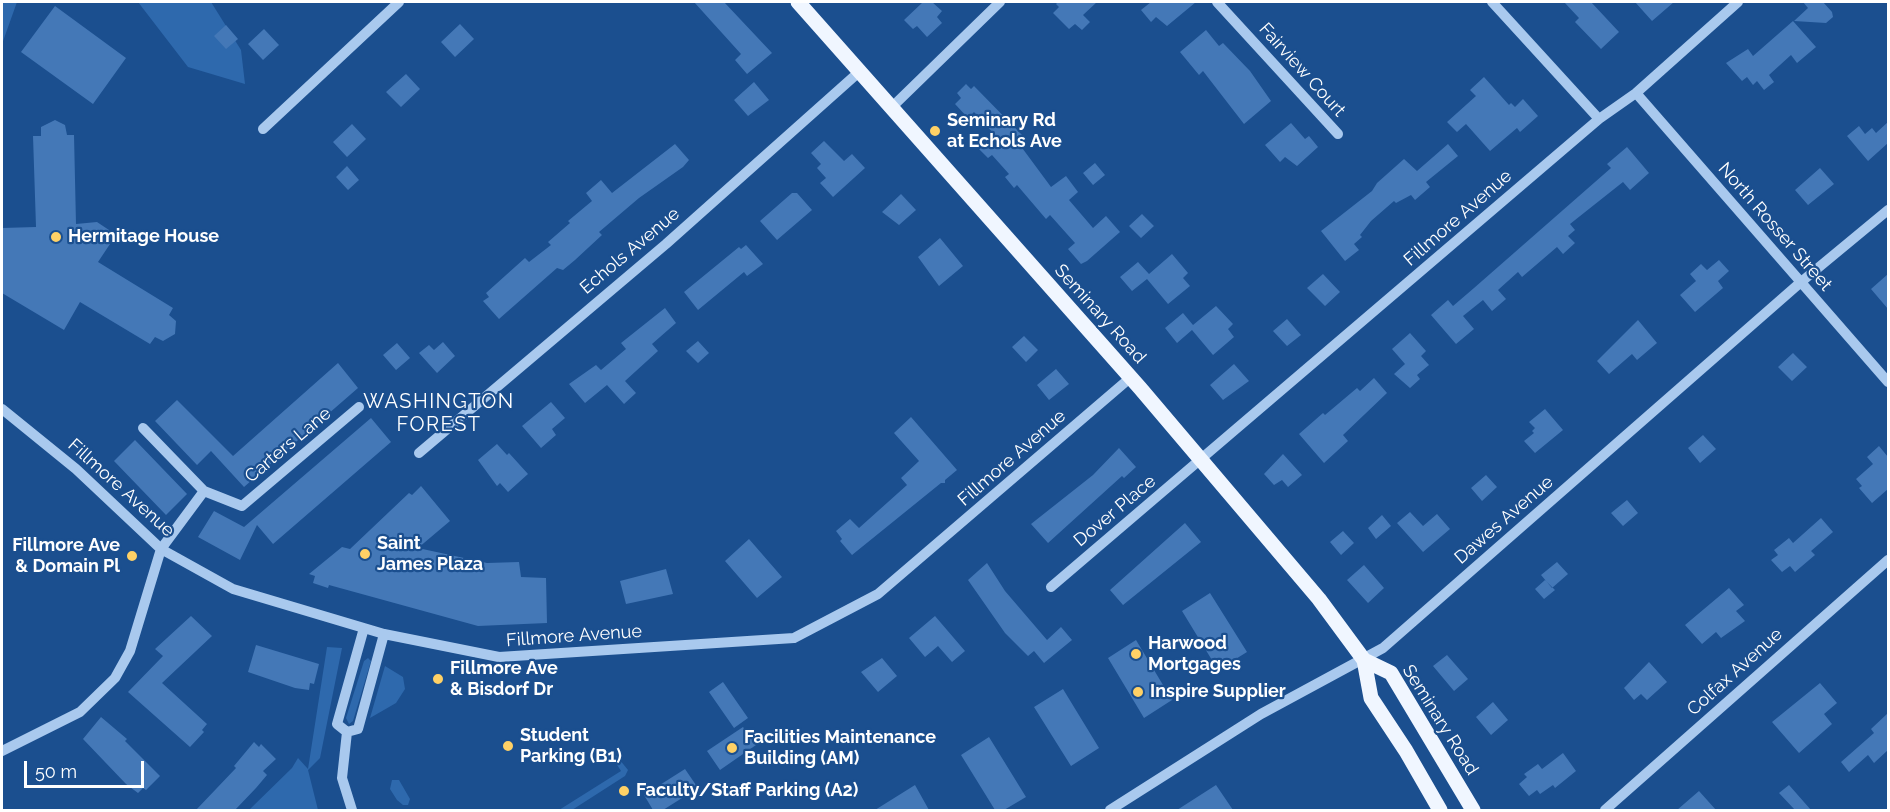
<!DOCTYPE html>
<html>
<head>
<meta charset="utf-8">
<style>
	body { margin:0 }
	#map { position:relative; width:1890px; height:812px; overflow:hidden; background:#1b4f8f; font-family:Raleway,sans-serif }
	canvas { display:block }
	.frame { position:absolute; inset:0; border:3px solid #fff; pointer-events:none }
	.scale { position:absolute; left:24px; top:761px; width:120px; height:27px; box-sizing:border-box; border:3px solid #fff; border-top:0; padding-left:8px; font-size:18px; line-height:21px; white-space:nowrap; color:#fff; -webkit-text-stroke:4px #1b4f8f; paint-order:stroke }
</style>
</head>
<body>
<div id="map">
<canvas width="1890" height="812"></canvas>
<div class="frame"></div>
<div class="scale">50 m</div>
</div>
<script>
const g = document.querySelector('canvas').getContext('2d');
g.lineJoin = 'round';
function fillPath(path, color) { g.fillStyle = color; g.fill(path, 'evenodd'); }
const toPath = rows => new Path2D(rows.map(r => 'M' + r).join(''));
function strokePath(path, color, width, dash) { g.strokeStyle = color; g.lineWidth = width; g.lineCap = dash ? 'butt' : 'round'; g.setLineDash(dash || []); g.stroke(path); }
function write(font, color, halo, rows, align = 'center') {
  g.font = font + ' Raleway,sans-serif'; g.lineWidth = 4.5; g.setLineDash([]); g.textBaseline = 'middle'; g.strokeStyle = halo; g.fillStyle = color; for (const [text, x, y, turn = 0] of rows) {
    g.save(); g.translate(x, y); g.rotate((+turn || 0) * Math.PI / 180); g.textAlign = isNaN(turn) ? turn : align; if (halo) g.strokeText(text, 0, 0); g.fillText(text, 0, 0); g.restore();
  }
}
fillPath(toPath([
	[2,2,17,2,2,44],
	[138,2,211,2,241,50,245,84,188,67],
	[327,647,342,648,320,758,308,770,318,810,249,810,292,768,298,758,308,769],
	[368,658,371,661,353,721,349,724,346,718,364,661],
	[385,666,403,677,405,689,396,703,370,718],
	[615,754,628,770,625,776,572,810,559,810,621,771,611,755],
	[392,780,399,780,410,799,408,805,403,805,397,800,390,789]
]), '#2e69ad');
fillPath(toPath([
	[694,2,724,2,772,53,747,74,735,60,741,54],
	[923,2,932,2,942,11,937,17,942,23,927,37,917,26,913,29,904,20],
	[1058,2,1097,2,1083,15,1090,22,1082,30,1075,24,1069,29,1053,13,1059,7,1056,4],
	[1151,2,1196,2,1167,26,1156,17,1151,22,1141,10],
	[1564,2,1591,2,1619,32,1601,49,1575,22,1579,18],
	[1635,2,1674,2,1652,21],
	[1803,2,1823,2,1832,12,1833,17,1826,23,1794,21,1808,8],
	[55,6,126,58,93,104,21,52],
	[1793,21,1816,47,1797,63,1791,55,1769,75,1774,82,1764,90,1757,81,1753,85,1747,77,1742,81,1726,63,1748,49,1753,56],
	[460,24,474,39,455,57,441,42],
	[226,25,238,39,226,49,214,36],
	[264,29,279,45,263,60,248,44],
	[1206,30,1219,46,1223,43,1250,71,1271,101,1244,124,1203,71,1199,75,1180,52],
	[406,74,420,89,401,107,386,92],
	[1484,77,1509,105,1511,103,1515,107,1523,99,1538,116,1520,132,1517,128,1490,151,1466,124,1457,132,1447,122,1476,96,1470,90],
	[754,82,769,100,748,116,734,100],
	[966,84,971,89,974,86,1023,136,1017,141,1051,187,1066,176,1078,192,1069,200,1093,228,1106,216,1120,232,1087,261,1081,264,1068,249,1075,243,1050,215,1046,219,1017,185,1014,188,1005,177,1009,174,992,155,988,158,979,149,994,134,974,112,968,118,955,104,961,98,957,93],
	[55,120,65,125,67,135,74,135,76,224,97,222,109,230,110,244,98,262,173,308,169,315,176,321,175,334,163,341,155,337,150,344,80,302,64,330,2,293,2,228,36,227,33,136,41,136,41,127],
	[1888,122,1888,143,1868,161,1847,136,1859,126,1865,134,1872,128,1876,133],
	[1291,123,1305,139,1309,136,1318,147,1297,166,1285,157,1280,162,1265,145],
	[352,124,366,139,347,157,333,142],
	[824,141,844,161,852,154,865,168,833,197,820,183,826,178,817,168,821,164,811,153],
	[675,144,689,160,683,167,639,198,599,232,602,235,575,260,563,270,557,268,499,319,483,301,489,297,486,293,525,258,529,262,551,245,548,242,570,223,568,221,592,201,586,193,601,180,612,193],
	[1448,144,1458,156,1426,182,1430,187,1415,200,1411,195,1396,203,1394,201,1371,221,1360,235,1362,237,1354,244,1359,250,1345,261,1321,231,1372,191,1377,183,1404,159,1417,171],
	[1627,147,1649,173,1630,190,1623,182,1570,224,1575,230,1568,236,1575,243,1563,254,1557,247,1522,277,1518,272,1498,290,1506,299,1492,311,1483,300,1463,316,1474,329,1456,344,1431,315,1448,300,1453,306,1474,288,1611,168,1607,164],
	[1095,163,1105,175,1093,185,1083,173],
	[347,166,359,180,348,190,336,177],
	[1820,168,1834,184,1808,205,1795,190],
	[792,193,797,193,812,210,777,240,760,221],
	[901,194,916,210,899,225,882,212],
	[1142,214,1154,226,1141,238,1129,226],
	[940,238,963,266,939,286,918,257],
	[746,245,763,264,747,276,744,272,698,310,684,292,739,247,741,249],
	[1172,254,1188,273,1183,278,1190,286,1168,304,1147,279,1132,291,1120,277,1138,262,1149,274],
	[1719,260,1729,271,1718,281,1723,288,1695,312,1680,295,1696,281,1690,274,1701,264,1707,270],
	[1323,274,1340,292,1325,306,1307,288],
	[1888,274,1888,309,1871,289],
	[1216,306,1233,324,1228,329,1234,337,1213,355,1192,330,1177,343,1165,328,1183,313,1193,325],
	[665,308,676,323,652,344,658,351,625,381,636,393,624,404,607,385,585,403,569,384,596,365,601,370,626,349,621,343],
	[1287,319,1301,335,1287,346,1273,331],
	[1638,320,1657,343,1637,360,1632,354,1609,374,1597,361],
	[1410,333,1426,351,1421,356,1429,365,1417,375,1420,379,1410,388,1394,374,1405,364,1392,349],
	[1024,336,1038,350,1026,362,1012,347],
	[698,341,709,353,698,363,686,351],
	[443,342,455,356,437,373,419,353,429,345,434,350],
	[397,343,410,358,396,370,383,355],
	[1793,353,1807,367,1792,381,1778,367],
	[338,363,358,388,244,487,211,451,197,465,155,421,177,400,233,456],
	[1234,364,1249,381,1223,400,1210,385],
	[1056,369,1069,384,1049,400,1037,385],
	[1374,378,1387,393,1343,435,1348,441,1324,463,1299,434,1323,413,1325,415,1357,388,1360,391],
	[551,402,565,418,552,429,556,435,541,448,522,426],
	[1545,409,1563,430,1535,453,1524,441,1534,433,1532,431,1535,428,1529,422],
	[911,417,957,470,945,480,945,483,941,483,852,555,840,541,842,539,836,531,850,519,859,528,907,485,901,478,919,461,894,433],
	[371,418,391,442,273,544,257,525,240,560,198,537,214,511,244,527],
	[1703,435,1716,449,1700,463,1688,448],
	[135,440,187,494,166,515,114,461],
	[497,444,507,455,509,453,528,474,508,492,500,483,497,486,478,460],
	[1879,446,1888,457,1888,489,1872,503,1859,488,1862,486,1856,479,1873,464,1867,457],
	[1119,448,1136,467,1124,478,1122,476,1048,543,1031,524,1093,475],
	[1283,454,1302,475,1288,487,1282,480,1274,485,1264,474],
	[1486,475,1497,487,1482,501,1471,488],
	[421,486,450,521,418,548,487,563,519,562,521,577,546,578,547,623,478,626,329,585,328,588,313,583,315,576,309,574,342,547,350,549,409,493,412,495],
	[1627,500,1638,513,1623,526,1611,513],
	[1410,512,1423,526,1437,514,1450,529,1423,552,1397,523],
	[1382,515,1391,526,1376,539,1368,528],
	[1821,518,1833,532,1811,551,1815,555,1795,572,1790,566,1782,572,1771,560,1778,555,1774,550,1789,538,1793,543],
	[1185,523,1201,542,1123,605,1110,590],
	[1343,531,1354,543,1341,555,1330,542],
	[749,539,782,577,757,598,725,561],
	[1557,562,1568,574,1552,588,1541,575],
	[987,563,1005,591,1047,640,1061,627,1072,640,1044,663,1034,651,1028,656,1005,633,968,580],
	[1364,565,1384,588,1368,603,1347,580],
	[666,569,673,594,626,604,620,581],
	[1545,580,1555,590,1544,599,1535,589],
	[1729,588,1744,605,1736,611,1745,621,1721,638,1716,632,1702,644,1685,625],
	[1210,593,1247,652,1218,670,1182,611],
	[191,616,212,636,162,683,207,724,202,730,204,732,190,747,128,692,163,656,155,649],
	[935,616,965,651,952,662,938,646,925,657,909,638],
	[1136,640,1172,700,1144,718,1108,658],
	[256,645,319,664,314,684,310,683,309,690,295,688,248,672],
	[1447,655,1468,679,1454,691,1433,666],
	[882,658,897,676,878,692,861,672],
	[1649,662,1667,682,1647,700,1641,694,1634,700,1624,688],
	[723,682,748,718,734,728,709,692],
	[1820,683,1837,703,1824,714,1832,724,1799,753,1772,722],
	[1063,689,1099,748,1071,766,1034,707],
	[1493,702,1508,720,1491,735,1476,717],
	[1888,713,1888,750,1874,763,1868,755,1849,772,1841,762,1874,733,1871,729],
	[101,717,127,739,125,741,160,776,146,790,143,788,138,793,126,784,83,739],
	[743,727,756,745,720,770,707,751],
	[989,737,1026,797,1004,810,995,810,961,755],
	[254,742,259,747,261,744,276,759,263,771,267,775,256,788,235,810,196,810,236,768,234,766],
	[1563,753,1576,771,1555,788,1553,785,1540,794,1537,790,1529,796,1519,784,1527,777,1524,774,1538,764,1542,769],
	[685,769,698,788,663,810,653,810,644,795],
	[915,785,929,810,875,810],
	[1216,785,1233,810,1177,810],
	[1789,785,1811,810,1795,810,1779,793],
	[1699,791,1716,810,1677,810]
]), '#4478b7');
strokePath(toPath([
	[1217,2,1338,134],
	[1492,2,1599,119],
	[1636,93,1888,382],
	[891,108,1000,2],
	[263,129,399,2],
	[2,409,76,469,161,549,233,589,384,634,499,657,794,638,878,594,1130,378],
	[143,428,204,491,242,506,359,407],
	[419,453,666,244,859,72],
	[1051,587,1599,119,1636,93,1738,2],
	[347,732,337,724,364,628],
	[347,732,358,729,384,634],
	[347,732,342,778,352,810],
	[2,751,80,712,115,678,130,651,161,549,204,491],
	[1110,810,1261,714,1383,648,1801,282,1888,210],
	[1605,810,1888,560]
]), '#a9c9ee', 10);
strokePath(toPath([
	[798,2,1140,388,1319,599,1364,660,1371,698,1406,751,1440,810],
	[1364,660,1391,673,1473,810]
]), '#f0f6ff', 15);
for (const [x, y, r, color] of [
	[935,131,6,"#ffd166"],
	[56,237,6,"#ffd166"],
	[365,554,6,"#ffd166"],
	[132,556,6,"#ffd166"],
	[1136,654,6,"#ffd166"],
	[438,679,6,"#ffd166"],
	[1138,692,6,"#ffd166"],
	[508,746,6,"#ffd166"],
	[732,748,6,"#ffd166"],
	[624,791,6,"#ffd166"]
]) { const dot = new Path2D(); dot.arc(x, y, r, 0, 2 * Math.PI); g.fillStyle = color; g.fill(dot); strokePath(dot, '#1b4f8f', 2); }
write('18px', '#fff', '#1b4f8f', [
	["Fairview Court",1302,70,48],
	["Fillmore Avenue",1458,218,-41],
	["North Rosser Street",1775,227,49],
	["Echols Avenue",630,251,-40],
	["Seminary Road",1100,314,48],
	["Carters Lane",288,445,-40],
	["Fillmore Avenue",1012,458,-41],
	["Fillmore Avenue",121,488,42],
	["Dover Place",1115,511,-40],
	["Dawes Avenue",1504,520,-41],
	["Fillmore Avenue",574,636,-4],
	["Colfax Avenue",1735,672,-42],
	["Seminary Road",1440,720,58]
]);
write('bold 18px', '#fff', '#1b4f8f', [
	["Seminary Rd",947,121],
	["at Echols Ave",947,142],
	["Hermitage House",68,237],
	["Saint",377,544],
	["James Plaza",377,565],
	["Fillmore Ave",120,546,"right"],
	["& Domain Pl",120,567,"right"],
	["Harwood",1148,644],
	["Mortgages",1148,665],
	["Fillmore Ave",450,669],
	["& Bisdorf Dr",450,690],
	["Inspire Supplier",1150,692],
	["Student",520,736],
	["Parking (B1)",520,757],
	["Facilities Maintenance",744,738],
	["Building (AM)",744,759],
	["Faculty/Staff Parking (A2)",636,791]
], 'left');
g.letterSpacing = '1.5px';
write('20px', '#fff', '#1b4f8f', [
	["WASHINGTON",439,402],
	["FOREST",439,425]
]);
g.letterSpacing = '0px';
</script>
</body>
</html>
